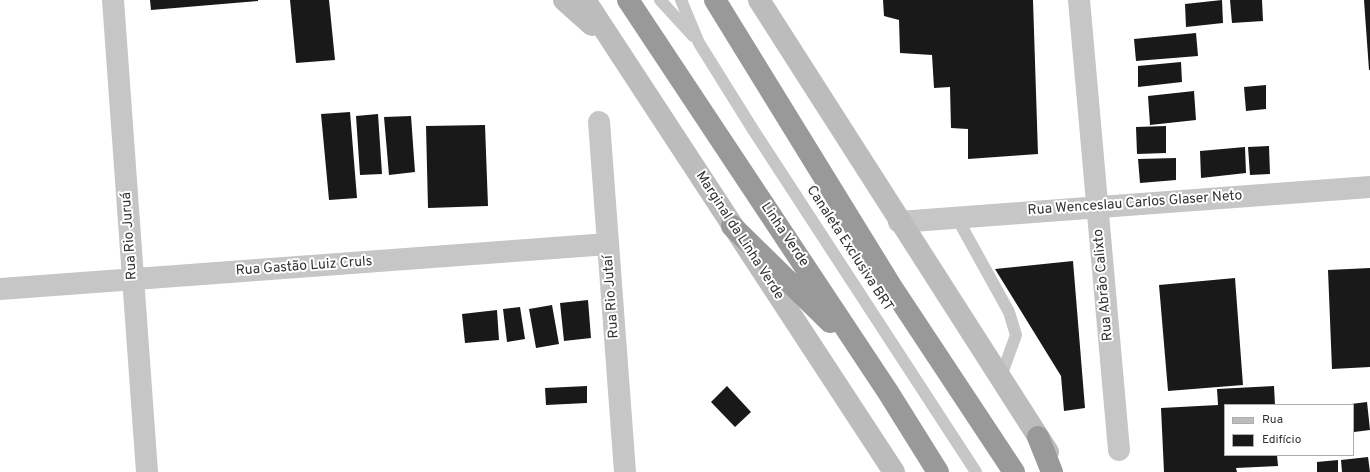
<!DOCTYPE html>
<html>
<head>
<meta charset="utf-8">
<style>
	body { margin:0 }
	#map { position:relative; width:1370px; height:472px; overflow:hidden; background:#fff; font-family:Overpass,sans-serif }
	canvas { display:block }
	.legend { position:absolute; left:1224px; top:404px; width:130px; height:52px; box-sizing:border-box; background:#fff; border:1px solid #adadad; margin:0; padding:5px 7px; list-style:none; font-size:12px; color:#323232 }
	.legend li { display:flex; align-items:center; gap:8px; height:20px }
	.legend b { width:20px; border:1px solid #adadad }
</style>
</head>
<body>
<div id="map">
<canvas width="1370" height="472"></canvas>
<ul class="legend">
<li><b style="height:5px;background:#bcbcbc"></b>Rua</li>
<li><b style="height:11px;background:#191919"></b>Edifício</li>
</ul>
</div>
<script>
const g = document.querySelector('canvas').getContext('2d');
g.lineJoin = 'round';
function fillPath(path, color) { g.fillStyle = color; g.fill(path, 'evenodd'); }
const toPath = rows => new Path2D(rows.map(r => 'M' + r).join(''));
function strokePath(path, color, width, dash) { g.strokeStyle = color; g.lineWidth = width; g.lineCap = dash ? 'butt' : 'round'; g.setLineDash(dash || []); g.stroke(path); }
function write(font, color, halo, rows, align = 'center') {
  g.font = font + ' Overpass,sans-serif'; g.lineWidth = 4; g.setLineDash([]); g.textBaseline = 'middle'; g.strokeStyle = halo; g.fillStyle = color; for (const [text, x, y, turn = 0] of rows) {
    g.save(); g.translate(x, y); g.rotate((+turn || 0) * Math.PI / 180); g.textAlign = isNaN(turn) ? turn : align; if (halo) g.strokeText(text, 0, 0); g.fillText(text, 0, 0); g.restore();
  }
}
fillPath(toPath([
	[150,0,258,0,258,1,151,10],
	[290,0,329,0,335,60,296,63],
	[883,0,1033,0,1038,154,968,159,968,129,951,128,950,87,934,88,932,55,900,53,899,20,884,16],
	[1222,0,1223,23,1186,27,1185,4],
	[1230,0,1262,0,1263,21,1232,23],
	[1364,0,1370,0,1370,70,1369,70],
	[1196,33,1198,56,1136,61,1134,39],
	[1181,62,1182,82,1138,87,1138,66],
	[1266,85,1266,109,1246,111,1244,87],
	[1194,91,1196,120,1150,125,1148,96],
	[350,112,357,198,329,200,321,114],
	[378,114,382,174,360,175,356,116],
	[411,116,415,172,389,175,384,117],
	[485,125,488,206,428,208,426,126],
	[1166,126,1166,153,1137,154,1136,127],
	[1269,146,1270,174,1250,175,1248,147],
	[1245,147,1246,173,1201,178,1200,151],
	[1176,158,1176,180,1140,183,1138,159],
	[1073,261,1085,408,1064,411,1061,376,995,269],
	[1370,268,1370,367,1332,369,1328,270],
	[1235,278,1243,385,1168,391,1159,285],
	[588,300,591,338,564,341,560,303],
	[552,305,559,344,536,348,529,309],
	[520,307,525,339,507,342,503,309],
	[497,310,499,340,465,343,462,314],
	[587,386,587,403,546,405,545,388],
	[727,386,751,412,735,427,711,402],
	[1274,386,1275,405,1225,405,1225,455,1277,455,1278,466,1236,468,1237,472,1164,472,1161,408,1218,405,1217,389],
	[1367,402,1370,430,1354,432,1353,405,1351,404],
	[1368,457,1370,472,1342,472,1341,460],
	[1338,460,1338,472,1317,472,1317,462]
]), '#191919');
strokePath(toPath([
	[660,0,693,36],
	[681,0,699,43,752,128,976,472],
	[957,218,1009,312,1016,335,1000,379]
]), '#c6c6c6', 12);
strokePath(toPath([
	[113,0,147,472],
	[1079,0,1119,450],
	[599,122,625,472],
	[899,222,1370,187],
	[0,289,608,244]
]), '#c6c6c6', 22);
strokePath(toPath([
	[564,0,592,25],
	[585,0,894,472],
	[759,0,1048,452]
]), '#bcbcbc', 22);
strokePath(toPath([
	[628,0,888,392,938,472],
	[715,0,891,286,1014,472],
	[732,226,830,322],
	[1038,437,1052,472]
]), '#999', 22);
write('14px', '#323232', '#fff', [
	["Rua Wenceslau Carlos Glaser Neto",1135,204,-4],
	["Linha Verde",784,235,56],
	["Rua Rio Juruá",130,236,-94],
	["Marginal da Linha Verde",739,236,57],
	["Canaleta Exclusiva BRT",849,249,57],
	["Rua Gastão Luiz Cruls",304,267,-4],
	["Rua Abrão Calixto",1104,285,-95],
	["Rua Rio Jutaí",612,297,-94]
]);
</script>
</body>
</html>
